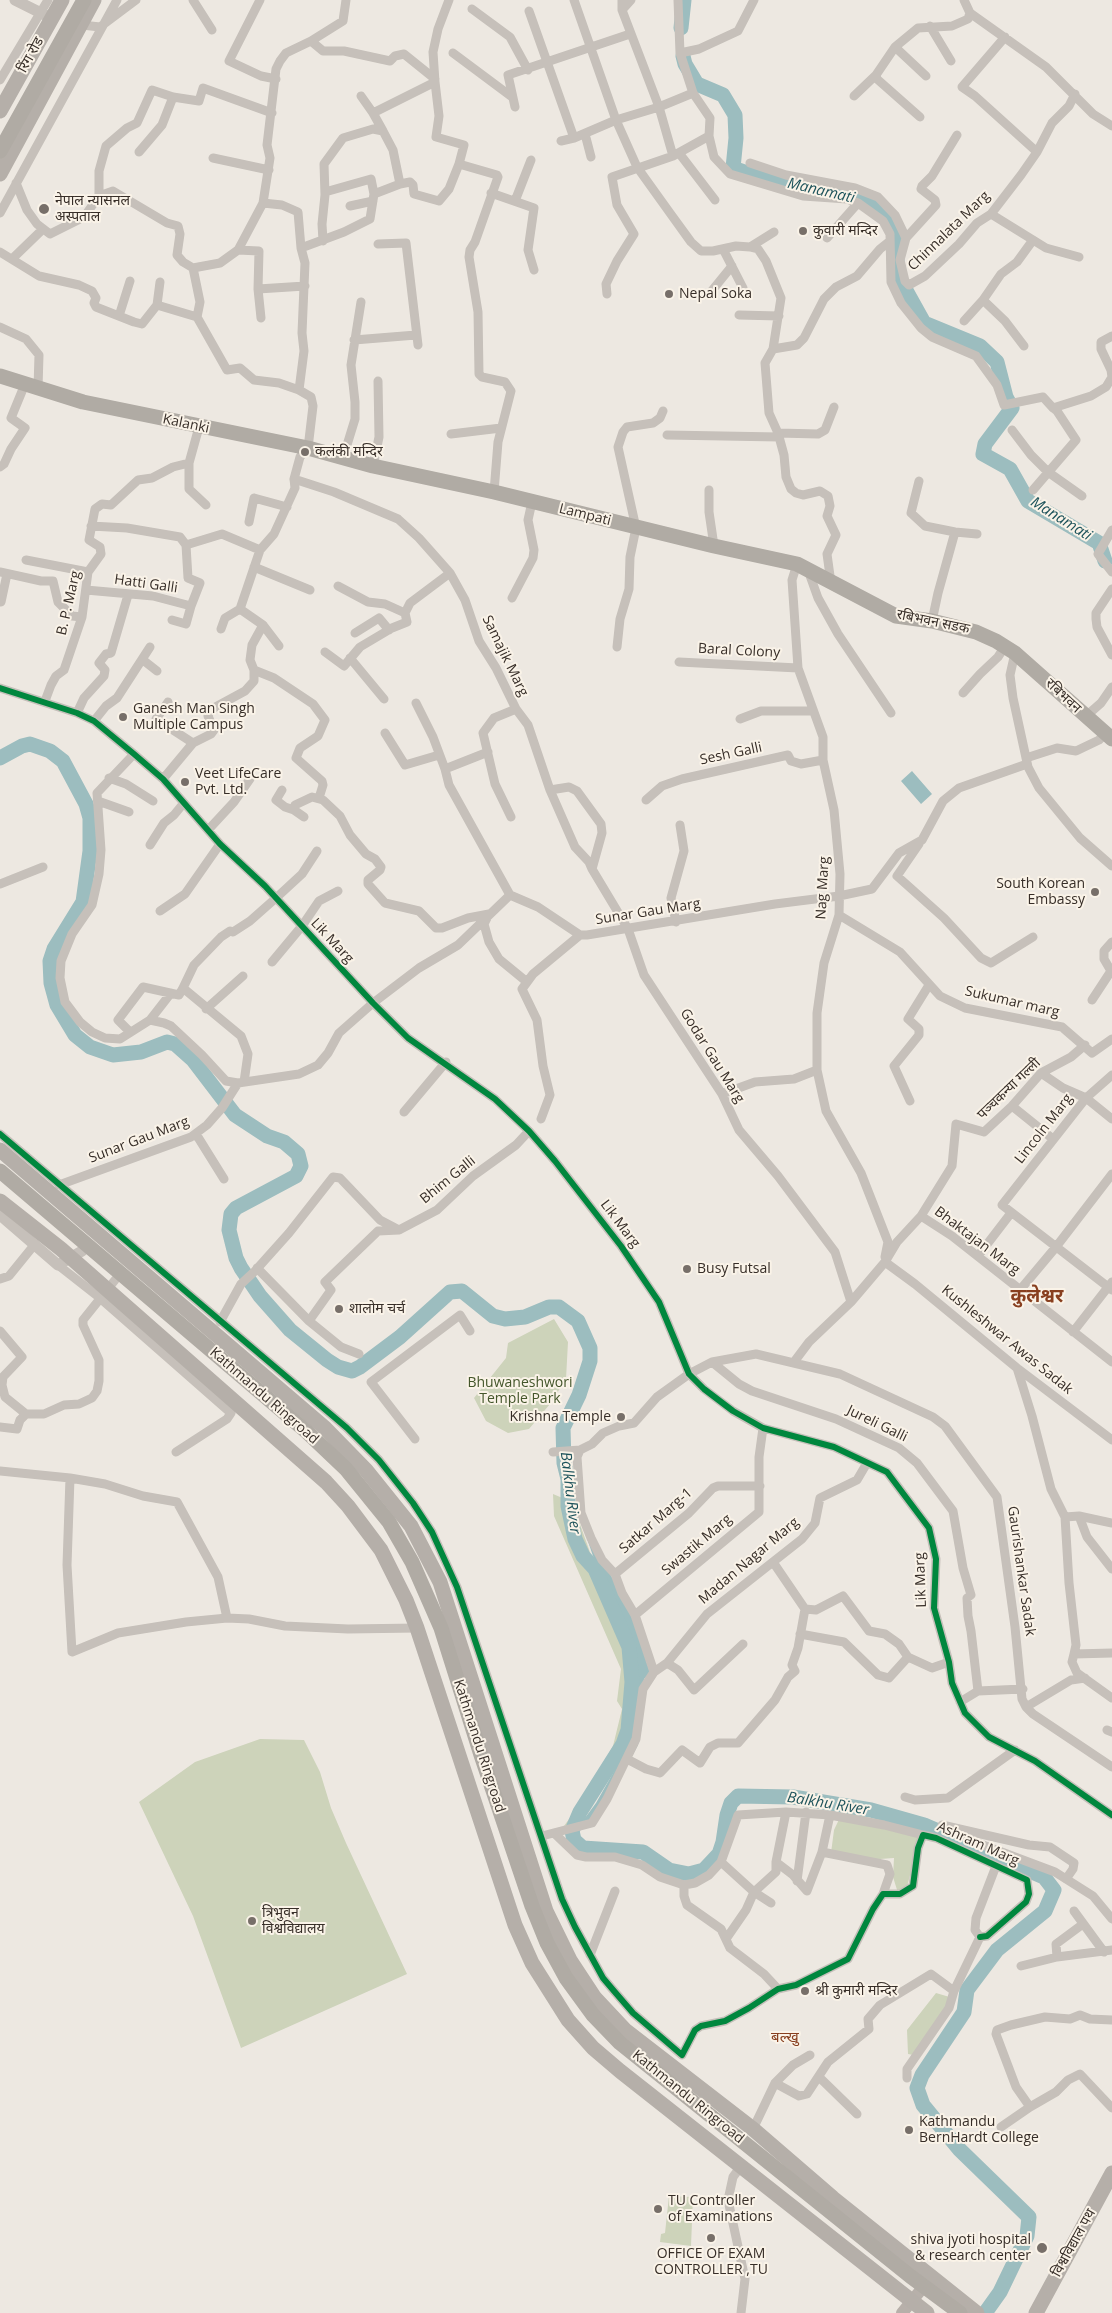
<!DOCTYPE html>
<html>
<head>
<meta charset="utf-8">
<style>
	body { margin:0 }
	canvas { display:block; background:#ede8e1 }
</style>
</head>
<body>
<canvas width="1112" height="2313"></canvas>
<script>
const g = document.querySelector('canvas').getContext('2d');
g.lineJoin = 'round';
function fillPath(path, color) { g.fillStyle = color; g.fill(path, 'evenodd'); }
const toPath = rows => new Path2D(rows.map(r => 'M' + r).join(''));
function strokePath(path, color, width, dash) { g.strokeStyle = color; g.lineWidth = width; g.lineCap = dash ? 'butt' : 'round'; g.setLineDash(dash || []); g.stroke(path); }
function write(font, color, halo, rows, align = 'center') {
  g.font = font + ' "Open Sans","Noto Sans Devanagari",sans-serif'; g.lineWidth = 4; g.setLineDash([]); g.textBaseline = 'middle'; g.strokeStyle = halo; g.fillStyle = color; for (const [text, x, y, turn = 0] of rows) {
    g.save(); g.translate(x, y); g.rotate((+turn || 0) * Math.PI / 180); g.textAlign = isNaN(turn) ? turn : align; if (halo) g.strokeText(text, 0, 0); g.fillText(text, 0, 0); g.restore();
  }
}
fillPath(toPath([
	[554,1319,568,1342,566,1379,550,1404,529,1429,508,1433,486,1421,474,1398,506,1358,508,1343],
	[553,1494,572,1502,591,1555,631,1650,636,1686,631,1736,626,1747,577,1824,564,1826,582,1801,613,1746,622,1709,617,1701,621,1669,554,1516],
	[260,1739,304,1740,320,1772,331,1808,346,1843,407,1974,241,2048,193,1916,139,1802,195,1762],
	[843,1811,921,1831,907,1887,898,1893,893,1877,894,1858,866,1860,831,1853,834,1830],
	[936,1993,953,1998,919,2056,908,2054,907,2030],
	[669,2196,693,2197,691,2246,660,2242,661,2234,665,2233]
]), '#cdd3ba');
fillPath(toPath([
	[912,771,932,794,921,804,901,781],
	[575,1503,586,1532,617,1586,635,1624,650,1673,644,1679,641,1732,638,1745,599,1818,579,1826,596,1803,633,1738,638,1688,634,1652,593,1556]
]), '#9cbdbf');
strokePath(toPath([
	[681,28,684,0],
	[683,56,685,64,697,84,723,95,735,115,736,138,733,168,774,182,817,192,854,196,878,208,892,224,897,239,897,260,899,278,924,323,980,346,997,362,1006,397,1012,408,985,444,983,454,1010,469,1028,501,1099,543,1105,561],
	[0,758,22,746,30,744,50,751,63,761,86,804,90,818,90,851,83,902,54,949,50,961,51,983,57,1005,75,1035,90,1047,113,1055,141,1052,167,1042,175,1044,193,1060,235,1115,267,1136,284,1142,298,1154,301,1166,296,1176,236,1208,231,1214,229,1230,236,1258,241,1268,260,1296,290,1330,327,1360,338,1367,352,1371,360,1367,400,1337,450,1292,462,1291,493,1316,505,1319,525,1317,549,1307,559,1307,578,1321,590,1348,590,1361,579,1395,563,1428,564,1463,568,1479,568,1506,575,1539,583,1556,595,1569,629,1647,632,1682,628,1730,623,1744,580,1812,572,1831,574,1840,583,1848,643,1852,669,1870,689,1874,704,1870,719,1854,723,1842,727,1815,731,1803,738,1796,793,1797,871,1810,924,1825,1044,1877,1054,1890,1045,1911,997,1950,967,1990,964,2012,922,2075,917,2088,923,2105,959,2149,1029,2217,1027,2236,1000,2292,985,2313]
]), '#9cbdbf', 15);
strokePath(toPath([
	[193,0,212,30],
	[260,0,229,61,261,76,276,79],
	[574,0,616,120,637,167,670,213,691,242,701,251,713,251,736,246,750,247,758,249,766,261,781,298,773,349,765,363,769,413,778,433,784,455,786,477,791,489,796,493,803,495,820,491,828,496,830,506,827,516,836,535,827,554,831,583],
	[622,0,622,10,659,107,673,156],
	[678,0,680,53,693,93,710,118,709,136,714,157,730,174,803,196,847,199,858,203,883,221,890,234,891,282,901,303,921,328,932,337,976,356,997,385,1004,405,1043,397,1053,408,1091,396,1106,387,1112,377,1111,370,1101,349,1101,342,1112,336],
	[964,0,970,13,1046,67,1093,114,1112,126],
	[472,9,510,37,528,70],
	[622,10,631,0],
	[529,11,574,138],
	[82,25,100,27,136,0],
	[930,26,951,61],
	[1005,37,962,87,975,96,1037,152],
	[311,41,323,51,344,51,390,61,395,56,404,54,435,79],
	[895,47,926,76],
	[453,53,512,97],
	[680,53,699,49,738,31,754,0],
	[0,80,48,0],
	[435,82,433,52,438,29,449,0],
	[361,96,373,113,435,82,439,116,436,137,464,145,459,164,497,175,498,177,475,242,470,250,469,257,478,312,479,374,482,377,505,382,511,391,498,442,494,492],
	[854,96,876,75],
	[515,107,508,75,630,34],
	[373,113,383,131],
	[920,117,877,79,876,75,895,47,918,28,952,26,968,19,970,13],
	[585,134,591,157],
	[957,135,932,176,922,186,921,189,935,200,936,205,906,238,900,260,905,281,909,285,925,276,959,244,977,223,991,214,1021,175,1037,152,1052,123,1069,106,1075,94],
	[561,141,574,138,616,120,659,107,693,93],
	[139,152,162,125,173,97],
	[679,153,715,200],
	[213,158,269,170],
	[750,163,786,175,855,188,878,197,895,215,906,238],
	[16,183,27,210,37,224,50,234,84,217,99,196,113,191,167,223,178,226,180,234,177,255,183,262,193,268,220,263,238,250,263,203,270,158,267,145,276,69,280,61,286,53,311,41,343,21,346,0],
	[325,192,371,179,374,194],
	[491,193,534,208,528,250,534,270],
	[99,196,99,171,106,146,127,128,137,123,152,90,173,97,199,101,203,88,272,113],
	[515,201,531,160],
	[263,203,282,205,298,212,301,248,305,263,302,333,304,351,299,390],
	[350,206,373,201],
	[0,213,117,0],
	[991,214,1046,248,1079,257],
	[827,238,858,203],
	[323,241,322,224,325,195,324,164,343,138,373,129,383,131,393,150,400,184],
	[378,244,406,243,418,345],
	[750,247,774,232],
	[301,248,344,232,370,219,374,194,400,184,410,182,413,185,414,194,439,201,449,189,459,164],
	[723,249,743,288],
	[238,250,259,251,258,289,305,286],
	[0,252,39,276,79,285,92,291,96,298,94,303,96,307,134,322,142,324,157,305,197,317],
	[12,259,43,229],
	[193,268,200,302,197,317,227,370,240,368,254,380,279,383,299,390,311,397,313,406,308,448,300,457,294,479,334,492,398,519,419,538,450,573,465,600,479,641,496,668,516,709,528,725,550,790,575,847,589,862,592,869],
	[258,289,261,318],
	[710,293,732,266],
	[607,294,606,284,617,261,634,234,617,205,612,177,673,156,709,136],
	[983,300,1005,321,1024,346],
	[157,305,160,282],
	[739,315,779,316],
	[119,316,130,281],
	[964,321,983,300,1001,274,1017,262,1033,240],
	[0,327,26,339,39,355,38,388],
	[354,340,416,335],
	[773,349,797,345,804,338,824,299,836,287,857,276,880,249,890,241],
	[1012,430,1031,455,1048,472,1082,496],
	[778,433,818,434,825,430,834,407],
	[451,434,501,428],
	[667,435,779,437],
	[343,458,355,419,355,402,351,365,361,302],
	[189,463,189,489,206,505],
	[373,466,379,437,378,381],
	[0,467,4,464,11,449,25,428,11,418,25,384],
	[919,481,911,513,925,526,955,532,977,534],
	[709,490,709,512,714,546],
	[1033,490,1076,440,1057,411,1053,408],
	[249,522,254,498,287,507],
	[91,526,127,528,180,537,186,545],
	[1112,530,1098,554,1112,572],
	[26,560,88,572],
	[797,564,792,580,798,668,823,737,823,760,834,810,840,874,839,915,824,963,817,1013,817,1070,826,1111,861,1173,888,1242,885,1257],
	[254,567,310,590],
	[808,570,818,598,838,634,891,713],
	[0,572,41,581,53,581,58,602,72,616,82,617],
	[338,586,368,602,385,604,405,613],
	[1112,589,1096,613,1096,619,1097,627,1112,655],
	[86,590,153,596,191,606,200,583,188,578,186,545,222,534,260,550],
	[512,598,533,558,534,550,528,520,532,502],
	[1,602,7,574],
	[172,620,186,624,191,606],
	[932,621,938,593,955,532],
	[263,625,279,646],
	[221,629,225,618,240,609],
	[355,633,379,618,389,630],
	[617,647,620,619,629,589,630,557,636,528,618,447,623,432,627,427,653,423,660,418,663,411],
	[325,652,344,666,360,647,392,628,407,622,405,613,410,603,450,573],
	[1015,653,1010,675,1013,698,1028,767,1039,788,1080,838,1112,866],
	[350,658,384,699],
	[143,660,157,671],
	[679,662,798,668],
	[254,670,274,678,313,704,325,720,318,736,300,748,296,758,322,781,323,785,319,798],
	[0,688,77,713,94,721,134,754,163,779,220,844,265,886,373,1003,408,1038,495,1099,529,1131,555,1161,621,1246,659,1302,689,1374,704,1389,733,1411,763,1428,834,1447,887,1472,929,1528,936,1559,934,1608,949,1662,952,1683,965,1713,989,1737,1035,1761,1112,1815],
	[963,693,980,674,998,657,1005,646],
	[45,701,51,685,56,676,64,670,82,617,88,572,101,554,100,547,89,540,95,509,102,504,111,505,138,480,152,478,173,467,189,463,199,427],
	[168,702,156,719,193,743],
	[416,703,433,737,445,769,449,785,510,895],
	[77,713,84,698,104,676,105,670,99,663,106,654,111,653,128,595],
	[1085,717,1101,703,1112,687],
	[740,719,761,711,813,711],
	[94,721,106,706,117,698,150,647],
	[385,733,405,765,439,755],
	[134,754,97,793,101,850,99,874,92,905,72,934,61,961,60,978,65,1002,80,1022,92,1032,105,1038,120,1039,150,1020,164,1023,171,1026,202,1055,226,1081,238,1083],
	[1026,758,1057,748,1076,751,1099,740,1105,734],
	[445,769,488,752],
	[109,778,126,784,153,801],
	[163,779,193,743,211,734,214,730,208,716,210,710,245,691,254,681,254,670,250,660,252,645,263,625,240,609,260,550,274,534,295,488,294,479],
	[282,790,276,800,285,807,294,810],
	[550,790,569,787,577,791,601,824,602,833,592,869,628,929,644,975,722,1094,739,1130,778,1176,835,1252,851,1302,885,1262,897,1242,921,1216,952,1166,956,1124,984,1132,1012,1106,1041,1073,1071,1057,1085,1045],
	[646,800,662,786,682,779,788,755,791,761,801,764,823,760],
	[98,801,129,812],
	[304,817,294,810,295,805,312,797,323,800,340,816,350,835,366,854,375,859,381,867,380,870,368,880,368,884,385,903,419,911,436,928,442,928,468,918,489,914,484,924,489,942,499,959,527,982],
	[511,817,495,784,483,733,494,718,516,709],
	[209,829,234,802,250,779],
	[919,844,897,876,944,918,981,958,991,963,1033,937],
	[150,845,164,823,174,815,183,804],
	[0,884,43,867],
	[160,911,185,894,220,844],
	[839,915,900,952,940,996,965,1008,1062,1027,1092,1053,1112,1039],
	[676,922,671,898,684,851,680,825],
	[272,962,302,926,319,901,338,891],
	[183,988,194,965,221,937,230,931,233,932,250,921,276,898,302,874,317,851],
	[1092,1000,1111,971,1104,959,1104,951,1112,942],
	[206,1009,243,976],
	[150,1020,171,993],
	[130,1032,118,1020,143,987,179,995,183,988,241,1036,248,1054,244,1082],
	[1041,1073,1063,1088,1086,1098,1112,1119],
	[1112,1075,1086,1098,1002,1205,1112,1290],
	[722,1094,755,1082,794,1079,817,1070],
	[910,1101,894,1066,919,1035,919,1029,908,1019,929,985],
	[1012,1106,1053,1139],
	[404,1112,446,1062],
	[541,1119,550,1095,543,1066,537,1020,522,989,533,974,580,935],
	[0,1134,347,1428,379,1460,413,1503,432,1532,457,1587,562,1899,575,1927,603,1978,614,1991,633,2013,682,2055,695,2030,701,2026,725,2021,749,2008,778,1989,796,1985,848,1959,873,1909,883,1894,900,1894,913,1886,918,1848,923,1835,936,1838,1027,1880,1029,1894,1026,1902,987,1936,980,1937],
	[196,1134,224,1179],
	[59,1185,191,1137,207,1125,222,1108,238,1083,299,1074,318,1065,328,1053,339,1033,373,1003,419,968,458,945,510,895,538,907,580,935,587,935,775,904,839,896,872,889,899,853,922,840,943,801,959,788,1027,764,1028,767],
	[921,1216,952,1236,1112,1362],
	[978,1256,1011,1213],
	[885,1262,915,1284,1017,1368,1112,1440],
	[58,1265,100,1298,231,1413,227,1419,176,1452],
	[257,1268,309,1321,341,1347,359,1354],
	[0,1279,9,1276,35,1244],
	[1020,1290,1056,1247,1112,1174],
	[309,1321,331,1290,325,1282,378,1231,399,1230,437,1210,473,1176,516,1145,529,1131],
	[220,1322,241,1284,255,1271,289,1233,333,1177,340,1178,380,1220,399,1230],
	[0,1331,22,1357,3,1377,2,1385,5,1397,26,1414],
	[1073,1332,1112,1282],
	[712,1362,739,1384,752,1391,836,1419,899,1448,917,1463,953,1511,963,1568,971,1595,967,1598,968,1616,971,1631,978,1691],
	[794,1362,809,1342,851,1302],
	[1017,1368,1032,1416,1051,1489,1065,1517,1069,1583,1076,1645,1074,1654],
	[0,1427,17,1429,20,1420,26,1414,44,1414,64,1405,79,1404,92,1398,97,1391,99,1381,99,1360,83,1325,83,1320,115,1280],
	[415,1439,371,1382,460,1315,470,1331],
	[580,1450,577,1457,581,1513,591,1538,602,1560,615,1574],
	[553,1452,580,1450,592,1444,603,1433,619,1426,634,1423,657,1397,689,1374,712,1362,756,1354,840,1374,933,1417,945,1426,997,1497,1015,1627,1022,1699,1026,1707,1033,1714,1112,1767],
	[0,1471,70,1478,67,1565,72,1652,118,1633,186,1622,227,1618,249,1619,285,1626,348,1629,417,1628],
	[70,1478,105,1484,143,1496,177,1502,218,1577,227,1618],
	[1079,1516,1087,1537,1112,1569],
	[1065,1517,1079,1516,1112,1523],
	[805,1609,816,1610,843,1596,869,1631,885,1634,899,1644,908,1657,932,1668,949,1662],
	[635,1615,622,1593,615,1574,689,1513,713,1488,718,1486,760,1486],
	[800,1634,844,1642,878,1675,889,1678,908,1657],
	[1112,1653,1074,1654,1072,1662,1077,1673,1112,1698],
	[667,1663,678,1670,694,1690,743,1644],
	[654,1672,635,1615,759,1512,759,1457,763,1428],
	[960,1702,978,1691,1023,1689],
	[1026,1707,1071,1680,1085,1678],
	[1107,1730,1112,1732],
	[627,1759,646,1769,660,1773,682,1750,700,1763,710,1747,718,1743,738,1743,775,1700,788,1677,795,1671,792,1665,798,1648,805,1609,773,1562],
	[905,1797,915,1800,948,1798,1015,1750],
	[830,1815,884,1825,923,1835],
	[942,1825,1029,1845,1050,1847,1074,1863,1073,1869,1066,1879],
	[554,1833,577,1855,586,1857,615,1857,642,1865,660,1877,684,1885,695,1883,709,1875,721,1862,738,1815,786,1812],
	[542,1836,592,1823,607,1799,636,1739,643,1689,654,1672,667,1663,707,1614,802,1539,815,1523,820,1498,857,1480,867,1463],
	[967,1839,1055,1872,1093,1896,1112,1919],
	[721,1862,754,1892,746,1910,726,1939],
	[776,1862,793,1875,807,1891,822,1852],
	[797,1881,806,1812],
	[684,1885,684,1896,687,1905,721,1929,730,1948,764,1974,778,1989],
	[771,1903,754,1892,776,1872,776,1862,786,1812,830,1815,822,1852,887,1865,890,1874,883,1894],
	[1074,1911,1104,1952],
	[1083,1924,1056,1944,1057,1957,1112,1950],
	[590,1955,615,1891],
	[1021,1966,1057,1957],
	[1112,2020,1090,2019,1080,2015,1070,2019,1045,2017,1011,2025,997,2030,996,2034,1016,2087,1030,2107,1056,2092,1068,2080,1080,2074,1112,2108],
	[819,2077,857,2114],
	[907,2078,907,2069,949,2008,954,1991],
	[775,2083,799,2096,807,2094,828,2062,869,2029,868,2019,880,2005,931,1974,954,1991,980,1937,975,1930,976,1918,996,1866],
	[1001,2127,1030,2107],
	[753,2129,775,2083,793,2065,810,2055],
	[741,2166,733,2177,728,2200,745,2279,741,2313]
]), '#c6c0ba', 9);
strokePath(toPath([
	[15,0,51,18],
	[0,1215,58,1265,82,1251]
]), '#c6c0ba', 11);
strokePath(toPath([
	[902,2313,929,2280]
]), '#b7b0aa', 12);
strokePath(toPath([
	[0,111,62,0],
	[0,174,94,0],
	[0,1150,325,1428,366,1470,411,1526,440,1582,546,1911,570,1960,595,1998,625,2030,753,2129,833,2198,977,2313],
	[0,1201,61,1249,326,1482,348,1506,381,1550,406,1600,417,1628,515,1925,532,1963,568,2020,593,2048,620,2071,927,2313],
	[1036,2313,1112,2173]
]), '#b5afa9', 15);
strokePath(toPath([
	[0,151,84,0],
	[0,376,83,402,308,448,373,466,494,492,714,546,797,564,896,616,932,621,976,632,996,641,1015,653,1112,739],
	[0,1171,306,1431,346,1469,389,1522,412,1562,441,1628,481,1755,532,1906,547,1943,566,1978,593,2015,620,2043,910,2276,960,2313]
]), '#b0aba4', 15);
strokePath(toPath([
	[0,688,77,713,94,721,134,754,163,779,220,844,265,886,373,1003,408,1038,495,1099,529,1131,555,1161,621,1246,659,1302,689,1374,704,1389,733,1411,763,1428,834,1447,887,1472,929,1528,936,1559,934,1608,949,1662,952,1683,965,1713,989,1737,1035,1761,1112,1815],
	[0,1134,347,1428,379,1460,413,1503,432,1532,457,1587,562,1899,575,1927,603,1978,614,1991,633,2013,682,2055,695,2030,701,2026,725,2021,749,2008,778,1989,796,1985,848,1959,873,1909,883,1894,900,1894,913,1886,918,1848,923,1835,936,1838,1027,1880,1029,1894,1026,1902,987,1936,980,1937]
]), '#00873e', 6);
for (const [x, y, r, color] of [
	[44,209,6,"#776f69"],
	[803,231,5,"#776f69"],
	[669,294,5,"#776f69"],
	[305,452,5,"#776f69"],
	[123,717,5,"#776f69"],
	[185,782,5,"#776f69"],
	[1095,892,5,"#776f69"],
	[687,1269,5,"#776f69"],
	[339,1309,5,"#776f69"],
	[621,1417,5,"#776f69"],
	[252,1921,5,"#776f69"],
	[805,1991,5,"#776f69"],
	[909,2130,5,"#776f69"],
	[658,2209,5,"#776f69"],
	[711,2238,5,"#776f69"],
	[1042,2248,6,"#776f69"]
]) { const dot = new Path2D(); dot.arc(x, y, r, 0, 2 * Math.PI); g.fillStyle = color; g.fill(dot); strokePath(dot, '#faf3e8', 2); }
write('14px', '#372e28', '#faf3e8', [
	["रिंग रोड",31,55,-61],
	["Chinnalata Marg",949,231,-44],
	["Kalanki",186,424,12],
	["Lampati",585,515,14],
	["Hatti Galli",146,584,8],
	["B. P. Marg",69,603,-77],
	["रबिभवन सडक",933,622,12],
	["Baral Colony",739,651,3],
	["Samajik Marg",505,656,64],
	["रबिभवन",1063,696,43],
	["Sesh Galli",731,754,-12],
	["Nag Marg",823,888,-87],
	["Sunar Gau Marg",648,912,-9],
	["Lik Marg",332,941,47],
	["Sukumar marg",1012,1002,13],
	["Godar Gau Marg",712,1056,58],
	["पञ्चकन्या गल्ली",1009,1089,-44],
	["Lincoln Marg",1044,1129,-52],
	["Sunar Gau Marg",139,1140,-21],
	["Bhim Galli",448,1180,-39],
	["Lik Marg",620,1224,53],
	["Bhaktajan Marg",977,1241,37],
	["Kushleshwar Awas Sadak",1007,1340,39],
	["Kathmandu Ringroad",264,1396,41],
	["Jureli Galli",877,1424,26],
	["Satkar Marg-1",656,1521,-41],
	["Swastik Marg",697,1545,-40],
	["Madan Nagar Marg",749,1561,-40],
	["Gaurishankar Sadak",1021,1571,82],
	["Lik Marg",921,1580,-92],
	["Kathmandu Ringroad",479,1746,72],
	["Ashram Marg",978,1844,24],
	["Kathmandu Ringroad",688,2097,39],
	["विश्वविद्याल पथ",1074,2243,-61]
]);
write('14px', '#372e28', '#faf3e8', [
	["नेपाल न्यासनल",55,201],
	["अस्पताल",55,217],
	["कुवारी मन्दिर",813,231],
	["Nepal Soka",679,294],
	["कलंकी मन्दिर",315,452],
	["Ganesh Man Singh",133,709],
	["Multiple Campus",133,725],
	["Veet LifeCare",195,774],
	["Pvt. Ltd.",195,790],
	["South Korean",1085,884,"right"],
	["Embassy",1085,900,"right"],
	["Busy Futsal",697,1269],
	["शालोम चर्च",349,1309],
	["Krishna Temple",611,1417,"right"],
	["त्रिभुवन",262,1913],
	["विश्वविद्यालय",262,1929],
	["श्री कुमारी मन्दिर",815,1991],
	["Kathmandu",919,2122],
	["BernHardt College",919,2138],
	["TU Controller",668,2201],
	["of Examinations",668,2217],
	["shiva jyoti hospital",1031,2240,"right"],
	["& research center",1031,2256,"right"],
	["OFFICE OF EXAM",711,2254,"center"],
	["CONTROLLER ,TU",711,2270,"center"]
], 'left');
write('14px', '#44562b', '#faf3e8', [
	["Bhuwaneshwori",520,1383],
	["Temple Park",520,1399]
]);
write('italic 15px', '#1c525a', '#faf3e8', [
	["Manamati",821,191,13],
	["Manamati",1061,519,32],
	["Balkhu River",570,1493,83],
	["Balkhu River",828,1804,9]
]);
write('15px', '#883f1f', '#faf3e8', [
	["बल्खु",785,2038]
]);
write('bold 19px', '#883f1f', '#faf3e8', [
	["कुलेश्वर",1037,1297]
]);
</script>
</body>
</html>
